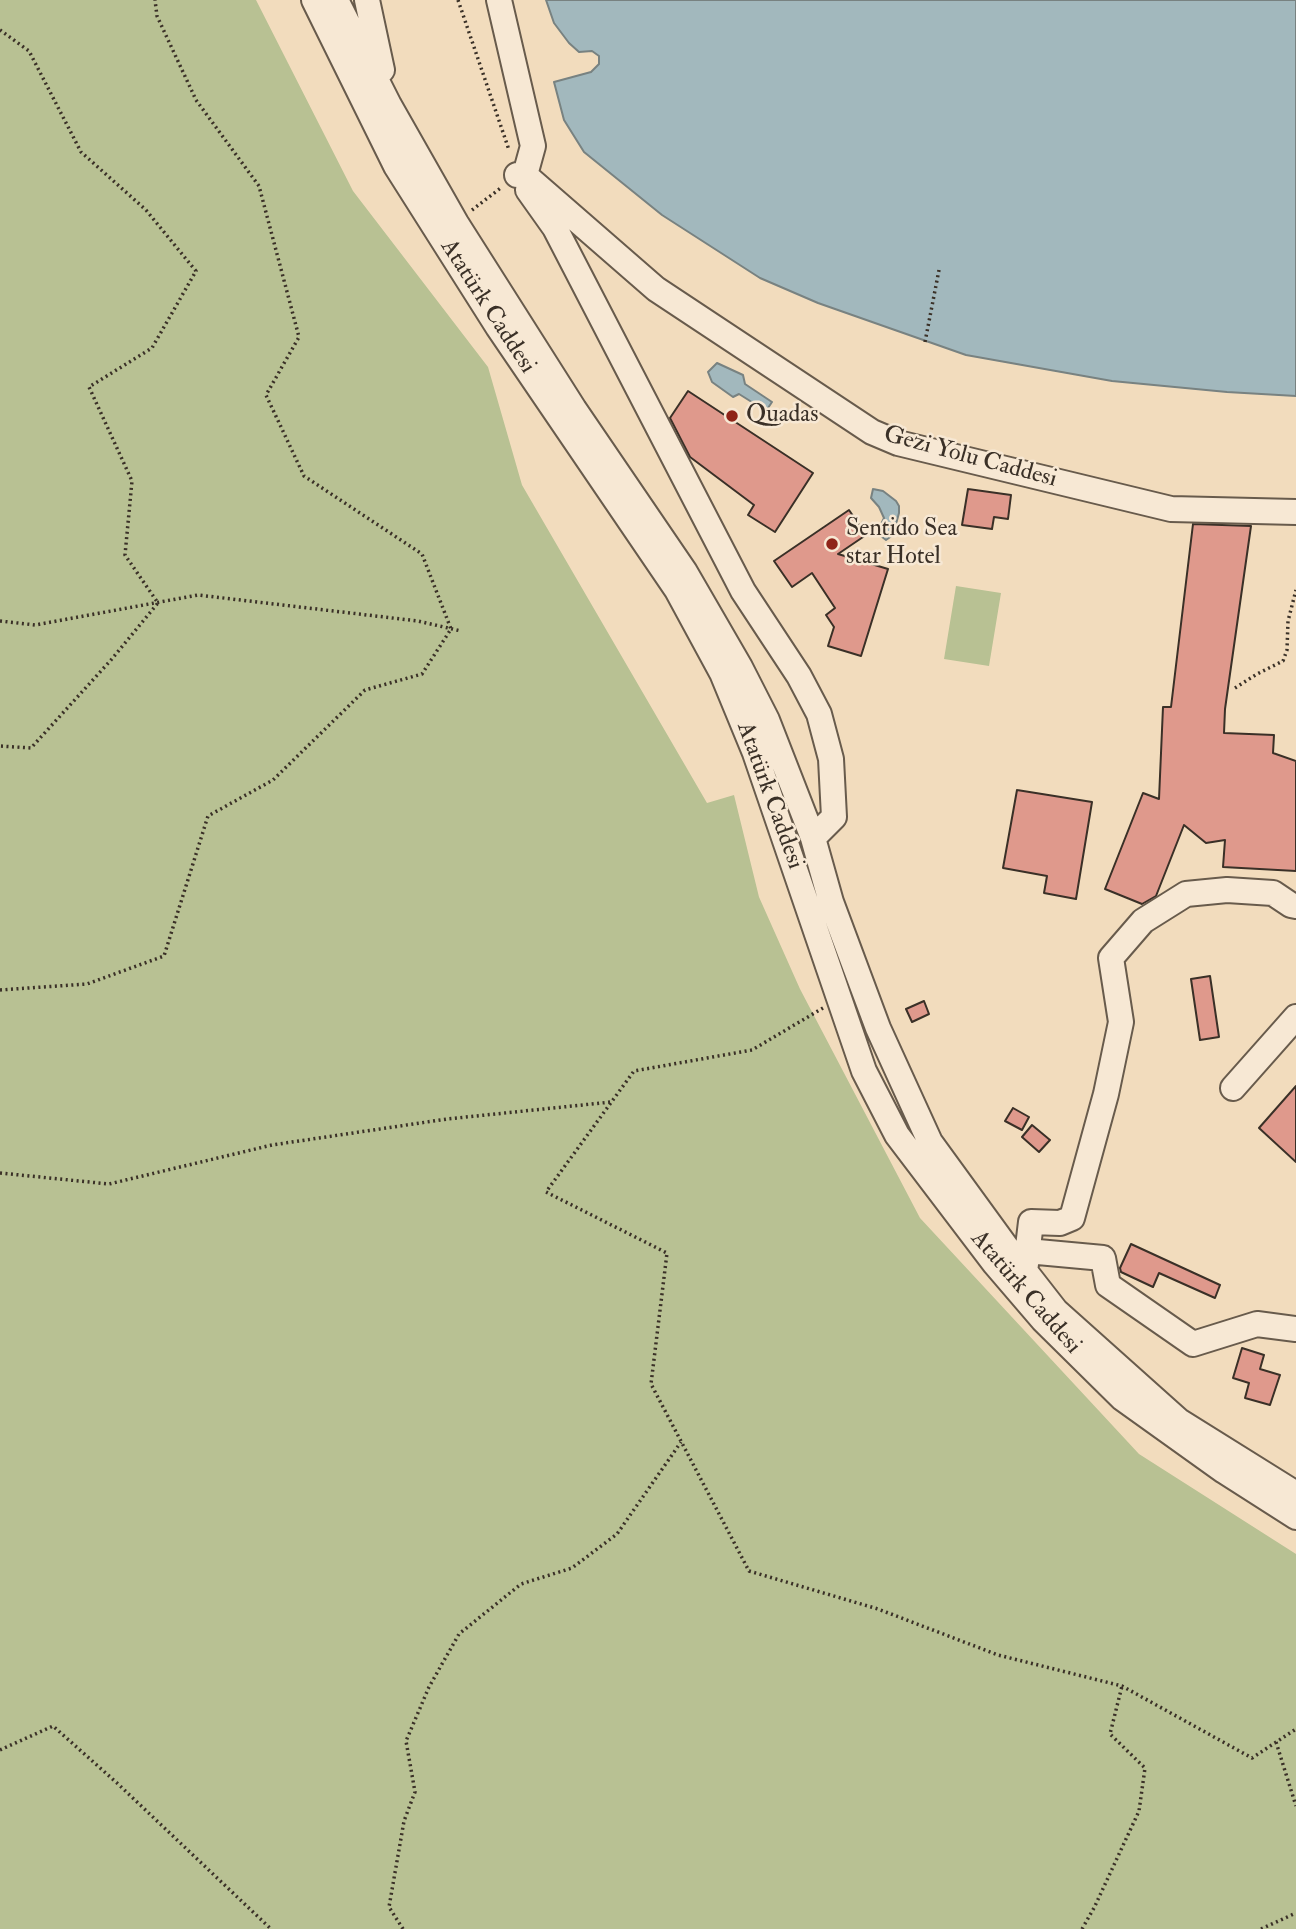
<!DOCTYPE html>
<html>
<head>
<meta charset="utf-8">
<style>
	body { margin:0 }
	canvas { display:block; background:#f2dcbd }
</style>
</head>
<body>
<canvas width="1296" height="1929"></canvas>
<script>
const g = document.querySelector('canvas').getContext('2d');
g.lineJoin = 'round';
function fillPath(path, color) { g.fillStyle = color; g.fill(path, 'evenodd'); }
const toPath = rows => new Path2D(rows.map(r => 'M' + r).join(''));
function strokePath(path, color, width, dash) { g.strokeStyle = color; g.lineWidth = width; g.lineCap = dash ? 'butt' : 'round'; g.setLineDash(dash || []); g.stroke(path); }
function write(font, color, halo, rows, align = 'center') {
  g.font = font + ' "IM FELL Double Pica",serif'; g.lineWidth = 5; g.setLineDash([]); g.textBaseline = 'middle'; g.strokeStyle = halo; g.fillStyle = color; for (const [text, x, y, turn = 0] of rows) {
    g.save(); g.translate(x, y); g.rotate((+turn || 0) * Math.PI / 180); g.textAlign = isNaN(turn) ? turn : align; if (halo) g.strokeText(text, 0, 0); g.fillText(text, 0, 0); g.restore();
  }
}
fillPath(toPath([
	[0,0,256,0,353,191,488,367,522,485,707,803,734,795,759,897,800,989,920,1218,1139,1454,1296,1554,1296,1929,0,1929],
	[956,586,1001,593,989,666,944,659]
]), '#b8c193');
const water = toPath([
	[546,0,1296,0,1296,396,1227,392,1112,381,966,355,818,303,760,278,662,215,584,152,564,120,554,82,591,72,599,64,599,56,592,51,579,52,569,43,554,23,546,0],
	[717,363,743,375,745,384,772,402,766,411,739,394,733,397,712,382,708,372,717,363],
	[873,489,883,491,896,501,899,506,899,513,893,535,886,540,877,533,884,518,879,507,871,498,873,489]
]);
fillPath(water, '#a2b8bd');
strokePath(water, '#788281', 2);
const building = toPath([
	[688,391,813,473,775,532,748,515,754,505,690,457,670,418,688,391],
	[968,489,1011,495,1008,519,994,517,992,529,962,525,968,489],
	[849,510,866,535,838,554,888,569,861,656,828,646,834,627,826,615,835,608,812,573,792,587,774,561,849,510],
	[1193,524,1251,526,1225,709,1224,733,1274,735,1273,753,1296,761,1296,871,1223,867,1225,840,1206,843,1184,825,1156,896,1142,904,1105,889,1143,793,1159,799,1163,707,1171,707,1193,524],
	[1017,790,1092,802,1076,899,1044,893,1047,876,1003,868,1017,790],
	[1210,976,1219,1037,1200,1040,1191,979,1210,976],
	[924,1001,929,1014,912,1022,906,1009,924,1001],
	[1296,1086,1296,1162,1259,1128,1296,1086],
	[1013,1108,1029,1117,1022,1130,1005,1121,1013,1108],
	[1032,1125,1050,1140,1039,1152,1022,1137,1032,1125],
	[1131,1244,1220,1285,1215,1298,1159,1273,1153,1287,1121,1272,1120,1268,1131,1244],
	[1242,1348,1264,1355,1260,1369,1280,1375,1270,1405,1245,1398,1249,1383,1233,1378,1242,1348]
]);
fillPath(building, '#df998c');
strokePath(building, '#3a3027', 2);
const minor = toPath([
	[314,0,396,166,498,327,677,590,722,673,755,753,864,1071,897,1135,995,1264,1043,1320,1122,1398,1224,1471,1296,1517],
	[336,0,389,105,456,223,574,409,685,572,740,667,767,720,813,838,831,902,878,1028,930,1142,1010,1252,1056,1311,1179,1421,1296,1494],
	[367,0,382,70],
	[499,0,533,146,525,175],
	[517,175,525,175,656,289,872,432,898,443,1171,509,1296,512],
	[528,190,555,228,743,591,799,676,819,714,831,759,834,817,813,838],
	[1233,1088,1296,1017],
	[1027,1251,1103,1258,1108,1285,1193,1344,1257,1324,1296,1329],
	[1025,1272,1031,1222,1060,1223,1072,1218,1106,1094,1121,1022,1111,958,1143,921,1186,894,1227,890,1273,893,1291,905,1296,906]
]);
strokePath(minor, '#685b4c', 28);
strokePath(toPath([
	[458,0,509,150],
	[0,30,29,51,81,152,146,210,196,271,152,348,89,387,132,481,125,555,158,603,111,660,31,748,0,746],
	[472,210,502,187],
	[925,342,939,270],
	[0,621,35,625,198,595,418,621,461,631],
	[1235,688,1257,674,1283,661,1287,650,1288,621,1296,590],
	[0,990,87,984,164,956,208,816,273,780,365,690,422,674,451,629,422,554,304,476,266,395,299,337,259,186,196,100,157,16,155,0],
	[823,1008,752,1050,634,1071,546,1192,667,1253,651,1384,749,1571,878,1609,998,1655,1122,1686,1252,1758,1296,1729],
	[0,1173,109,1184,272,1145,447,1119,611,1102],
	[1276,1742,1296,1806],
	[0,1750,53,1726,117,1783,271,1929],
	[403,1929,389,1907,404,1821,415,1792,406,1741,429,1687,459,1634,521,1584,572,1568,617,1534,681,1442],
	[1082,1929,1094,1908,1139,1811,1145,1768,1110,1734,1122,1686],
	[1261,1929,1296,1913]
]), '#3a3027', 3.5, [2, 3.5]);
strokePath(minor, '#f7e8d4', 24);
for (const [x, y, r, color] of [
	[732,416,7,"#8f2418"],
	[832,544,7,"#8f2418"]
]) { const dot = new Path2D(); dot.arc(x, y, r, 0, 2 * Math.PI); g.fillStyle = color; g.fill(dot); strokePath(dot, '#f7e8d4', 2.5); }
write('24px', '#3a3027', '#f7e8d4', [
	["Atatürk Caddesi",487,307,57],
	["Gezi Yolu Caddesi",970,458,15],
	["Atatürk Caddesi",769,796,70],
	["Atatürk Caddesi",1025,1293,49]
]);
write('24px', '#3a3027', '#f7e8d4', [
	["Quadas",746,416],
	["Sentido Sea",846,530],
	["star Hotel",846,558]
], 'left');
</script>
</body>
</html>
